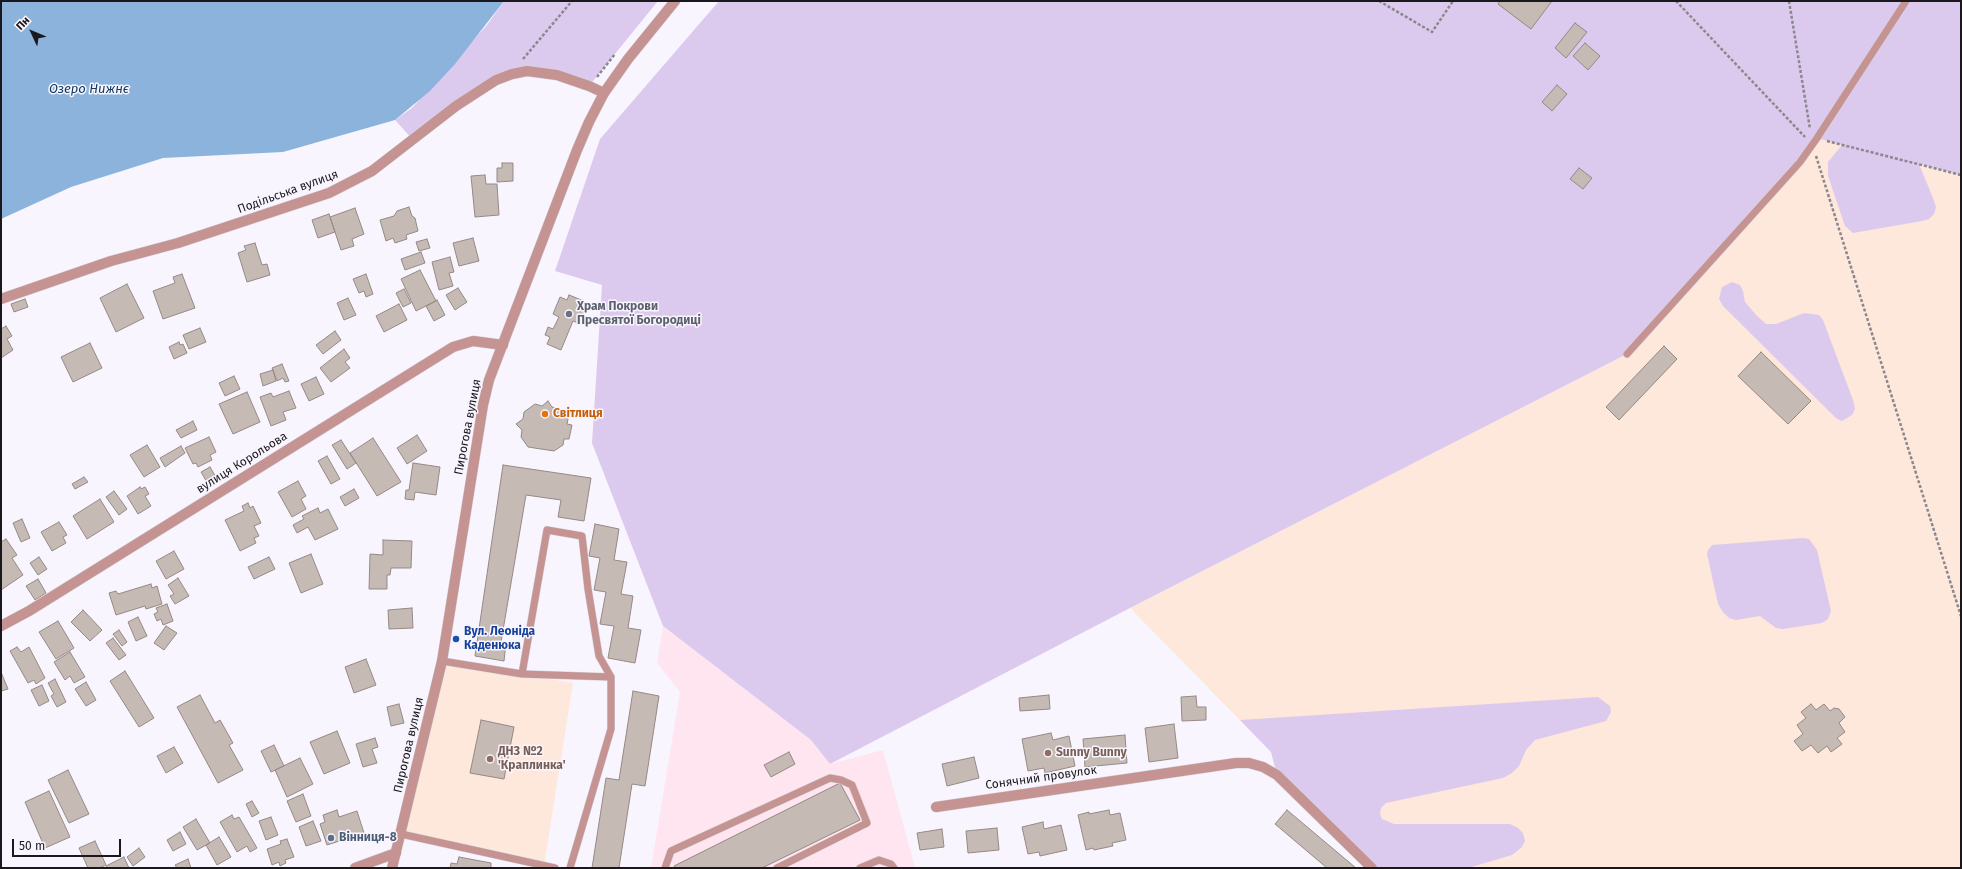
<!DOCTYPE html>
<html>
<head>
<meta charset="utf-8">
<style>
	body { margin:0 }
	#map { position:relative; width:1962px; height:869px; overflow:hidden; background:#f9f5fe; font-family:"Fira Sans",sans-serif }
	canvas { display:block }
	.frame { position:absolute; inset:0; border:2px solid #1a181c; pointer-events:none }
	.north { position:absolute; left:12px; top:12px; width:40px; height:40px; -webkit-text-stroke:3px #f9f5fe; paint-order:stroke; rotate:314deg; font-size:11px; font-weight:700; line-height:16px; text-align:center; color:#1a181c }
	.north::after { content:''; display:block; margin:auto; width:14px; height:18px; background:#1a181c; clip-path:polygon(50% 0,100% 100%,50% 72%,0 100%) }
	.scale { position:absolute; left:12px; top:839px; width:109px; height:18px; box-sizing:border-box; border:2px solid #1a181c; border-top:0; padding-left:5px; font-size:12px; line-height:14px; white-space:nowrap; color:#1a181c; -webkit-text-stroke:3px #f9f5fe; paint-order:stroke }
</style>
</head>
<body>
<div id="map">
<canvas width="1962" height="869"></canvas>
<div class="frame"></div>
<div class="north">Пн</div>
<div class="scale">50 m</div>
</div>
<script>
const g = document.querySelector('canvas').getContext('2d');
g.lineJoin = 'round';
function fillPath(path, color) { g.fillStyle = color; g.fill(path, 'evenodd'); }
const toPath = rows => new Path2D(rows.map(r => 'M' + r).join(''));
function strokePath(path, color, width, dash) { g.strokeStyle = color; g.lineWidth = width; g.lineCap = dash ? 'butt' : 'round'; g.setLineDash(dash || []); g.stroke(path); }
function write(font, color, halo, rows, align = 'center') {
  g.font = font + ' "Fira Sans",sans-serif'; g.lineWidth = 3; g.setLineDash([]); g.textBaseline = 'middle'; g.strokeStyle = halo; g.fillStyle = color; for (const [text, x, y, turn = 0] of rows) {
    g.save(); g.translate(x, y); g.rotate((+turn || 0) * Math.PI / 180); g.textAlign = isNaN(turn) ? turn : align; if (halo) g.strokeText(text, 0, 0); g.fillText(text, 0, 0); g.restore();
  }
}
fillPath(toPath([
	[663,626,811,740,830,764,883,750,915,868,651,868,680,692,657,663]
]), '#fee5ef');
fillPath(toPath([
	[1817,138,1961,175,1961,868,1372,868,1277,775,1271,752,1130,608,1627,354],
	[442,661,573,683,544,866,401,834]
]), '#fee8db');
fillPath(toPath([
	[504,1,658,1,589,86,572,79,512,74,413,140,395,120,412,108,487,25],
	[719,1,1961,1,1961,175,1919,164,1933,198,1936,207,1934,214,1929,219,1922,221,1853,233,1845,226,1828,176,1828,162,1842,145,1817,138,1627,354,1130,608,830,764,811,740,663,626,592,443,602,285,555,271,600,139],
	[1732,282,1740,285,1743,291,1745,302,1757,316,1766,324,1776,324,1804,313,1819,315,1823,320,1853,400,1855,409,1852,415,1842,421,1837,419,1723,306,1719,299,1722,287],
	[1803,538,1809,539,1817,550,1831,611,1828,619,1822,623,1783,629,1776,628,1760,616,1736,620,1729,618,1723,612,1718,604,1707,554,1708,550,1712,545],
	[1598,697,1610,706,1611,712,1606,721,1535,740,1526,750,1519,766,1512,773,1503,778,1386,803,1381,808,1380,814,1382,819,1394,824,1510,824,1518,828,1523,833,1525,841,1522,847,1512,855,1468,868,1372,868,1277,775,1271,752,1240,720]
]), '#dccaee');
fillPath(toPath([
	[1,1,504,1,455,64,430,91,395,120,283,152,163,158,71,187,1,219]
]), '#8cb3db');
const building = toPath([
	[1500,1,1552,1,1531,29,1498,4,1500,1],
	[1575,23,1587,32,1566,58,1555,48,1575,23],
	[1585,43,1600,56,1588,70,1573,56,1585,43],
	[1557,85,1567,94,1552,111,1542,102,1557,85],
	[502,163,513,163,513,181,497,182,497,168,502,168,502,163],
	[1579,168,1592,178,1583,189,1570,179,1579,168],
	[485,175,486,184,497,184,499,215,475,217,471,176,485,175],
	[409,207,412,216,415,218,418,231,406,235,407,239,395,243,393,238,386,241,380,220,394,216,397,211,409,207],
	[355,208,364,234,352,239,354,246,341,250,330,217,355,208],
	[329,214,335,232,318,238,312,220,329,214],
	[473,238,479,261,459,266,453,243,473,238],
	[427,239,430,248,419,251,416,242,427,239],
	[255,243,262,265,267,264,270,275,247,282,238,253,246,250,244,246,255,243],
	[421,252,425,263,405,270,401,259,421,252],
	[450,257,454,272,449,273,453,286,439,290,432,262,450,257],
	[420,270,436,301,416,311,401,279,420,270],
	[182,274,195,308,163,319,153,291,175,283,173,277,182,274],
	[366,274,373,294,366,297,364,291,359,293,353,279,366,274],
	[127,284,144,318,116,332,100,298,127,284],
	[458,288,467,302,455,310,446,295,458,288],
	[404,289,411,303,403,307,396,293,404,289],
	[569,295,584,301,580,309,586,311,581,324,573,321,561,350,547,344,550,337,545,335,548,327,553,329,559,317,553,314,560,297,567,300,569,295],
	[348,298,356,315,344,320,337,303,348,298],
	[25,299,28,307,14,312,11,304,25,299],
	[437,300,445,315,434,321,426,306,437,300],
	[399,304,407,320,384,332,376,316,399,304],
	[6,326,12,336,7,339,13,350,1,358,1,329,6,326],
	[200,328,206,342,189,349,183,335,200,328],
	[335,331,341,340,323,354,316,345,335,331],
	[179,342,180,345,183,344,187,353,174,359,169,347,179,342],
	[90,343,102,368,73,382,61,357,90,343],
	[1664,346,1677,359,1619,420,1606,407,1664,346],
	[344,349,350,358,345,362,350,368,331,382,320,368,344,349],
	[1761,352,1811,401,1788,424,1738,376,1761,352],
	[282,364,289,381,285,382,283,378,277,381,272,368,282,364],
	[273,370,276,381,263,386,260,374,273,370],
	[234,376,240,389,225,396,219,383,234,376],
	[316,377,324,394,309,401,301,384,316,377],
	[289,391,296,408,283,412,286,420,271,426,260,397,271,393,273,397,289,391],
	[247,392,260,422,233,434,219,404,247,392],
	[548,401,552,407,561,409,568,419,567,424,572,425,569,439,564,439,563,445,554,451,528,447,521,437,522,430,516,424,523,419,524,412,535,404,542,406,548,401],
	[193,421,197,430,181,438,176,430,193,421],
	[417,435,427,451,407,464,397,448,417,435],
	[209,437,216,452,210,455,212,460,198,467,196,463,193,464,185,448,209,437],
	[373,438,401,482,377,496,350,453,373,438],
	[341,440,356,463,347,469,332,445,341,440],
	[147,445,160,467,144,477,130,455,147,445],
	[181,446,185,453,165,467,160,458,181,446],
	[327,456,340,479,331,484,318,461,327,456],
	[413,463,440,467,436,495,415,492,414,500,405,499,406,490,409,490,413,463],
	[503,465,591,478,584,521,558,517,561,500,526,495,501,642,506,643,504,661,475,656,503,465],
	[210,467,217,479,208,484,201,472,210,467],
	[84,477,88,482,75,489,72,484,84,477],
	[298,481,306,496,301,499,306,509,292,517,278,492,298,481],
	[140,487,141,489,145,487,149,494,145,496,151,506,138,514,127,496,140,487],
	[354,489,359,498,345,506,340,497,354,489],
	[114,491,127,509,119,515,106,497,114,491],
	[100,499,114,522,87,539,73,516,100,499],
	[248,503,250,508,253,506,261,523,254,526,259,536,254,538,256,543,240,551,225,520,244,511,242,506,248,503],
	[318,508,320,513,328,509,338,529,315,540,308,527,297,533,293,525,304,519,302,516,318,508],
	[22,519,30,538,21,542,13,523,22,519],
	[59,522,67,535,63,537,66,543,52,551,41,532,59,522],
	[595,524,619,529,614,560,627,562,621,594,633,596,628,628,641,630,635,663,608,658,614,626,600,624,606,592,594,590,600,558,589,556,595,524],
	[6,539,17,555,12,558,23,575,1,590,1,542,6,539],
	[383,540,412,541,411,568,391,568,390,575,387,575,387,589,369,589,370,554,383,555,383,540],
	[174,551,184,569,166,579,156,561,174,551],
	[311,554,323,584,301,593,289,563,311,554],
	[39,557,47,569,38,575,30,563,39,557],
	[269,557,275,569,254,579,248,567,269,557],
	[178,578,189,596,175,604,170,596,174,594,168,585,178,578],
	[38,579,46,593,35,600,26,586,38,579],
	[151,584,152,588,157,586,162,604,146,609,145,606,116,615,109,593,116,591,118,594,151,584],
	[167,604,173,621,163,625,161,619,157,621,154,614,158,612,156,608,167,604],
	[412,608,413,628,389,629,388,610,412,608],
	[83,610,102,630,90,641,71,622,83,610],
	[138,617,147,636,136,641,128,622,138,617],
	[58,621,74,648,56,659,39,632,58,621],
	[166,626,177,633,164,650,154,643,166,626],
	[119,630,127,642,122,646,113,634,119,630],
	[113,638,126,655,119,660,106,643,113,638],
	[17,647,21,652,29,647,45,678,36,684,34,680,28,683,10,651,17,647],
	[70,652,85,677,74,683,70,676,65,680,54,662,70,652],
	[366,659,376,685,354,693,345,667,366,659],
	[125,671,154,718,139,727,110,681,125,671],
	[1,672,8,689,1,691,1,672],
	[55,679,66,702,57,707,51,696,54,694,48,683,55,679],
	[86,682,96,700,86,706,75,689,86,682],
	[42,685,49,701,39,706,31,690,42,685],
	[633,691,659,696,645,786,632,784,619,868,592,868,606,778,619,780,633,691],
	[200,695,215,723,220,720,233,743,229,745,243,770,218,783,177,707,200,695],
	[1049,695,1050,709,1020,711,1019,698,1049,695],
	[1196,696,1197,707,1206,707,1206,720,1182,721,1181,697,1196,696],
	[399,704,404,723,391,726,387,707,399,704],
	[1811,704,1816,710,1824,704,1830,711,1834,708,1839,709,1845,717,1839,723,1845,732,1837,738,1842,744,1831,752,1827,746,1818,753,1811,745,1802,751,1794,741,1803,734,1797,725,1806,718,1801,712,1811,704],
	[481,720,514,727,504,779,470,773,481,720],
	[1174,724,1178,758,1149,762,1145,728,1174,724],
	[337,731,350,763,324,774,310,742,337,731],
	[1051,733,1053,740,1069,736,1075,766,1045,773,1044,768,1028,771,1022,739,1051,733],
	[1125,735,1127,763,1085,767,1083,739,1125,735],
	[375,738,378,747,372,749,377,763,363,767,356,744,375,738],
	[274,745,284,766,271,772,261,751,274,745],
	[174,747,183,763,166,773,157,756,174,747],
	[789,752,795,764,771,777,764,765,789,752],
	[974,757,979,778,947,786,942,764,974,757],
	[300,758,313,784,287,797,275,770,300,758],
	[68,770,89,814,69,823,48,780,68,770],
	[840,783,860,820,762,868,675,868,674,866,840,783],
	[49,791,70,837,45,848,25,802,49,791],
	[303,794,311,816,296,822,287,801,303,794],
	[252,801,259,813,252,817,246,804,252,801],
	[337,810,339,817,357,811,364,833,327,845,320,824,325,822,323,815,337,810],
	[1109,810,1110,815,1120,813,1126,840,1112,843,1113,846,1094,850,1093,848,1086,850,1078,815,1089,812,1089,814,1109,810],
	[1287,810,1356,868,1327,868,1275,824,1287,810],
	[232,815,234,819,239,817,257,848,250,852,247,846,237,852,220,822,232,815],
	[271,817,278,835,266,840,259,821,271,817],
	[196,819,210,843,197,850,183,827,196,819],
	[313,821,321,841,306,846,299,827,313,821],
	[1043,822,1044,829,1061,825,1067,850,1040,856,1039,852,1028,854,1022,827,1043,822],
	[997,828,999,850,968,853,966,831,997,828],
	[942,829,944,847,920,850,917,833,942,829],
	[180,832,186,844,173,851,167,840,180,832],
	[219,837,231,857,217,865,206,845,219,837],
	[287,839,294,857,285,860,286,863,280,866,279,862,272,865,267,849,281,844,280,841,287,839],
	[95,841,106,865,99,868,88,868,79,848,95,841],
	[139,848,145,857,133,866,127,857,139,848],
	[124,857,129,868,107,868,106,866,124,857],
	[459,857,491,863,491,868,450,868,451,863,457,864,459,857],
	[188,859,191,868,177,868,175,865,188,859]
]);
fillPath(building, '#c6bab5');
strokePath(building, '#958985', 1);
const service = toPath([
	[1627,354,1800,162,1817,138,1906,1],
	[442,661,522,674,547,530,582,536,588,589,599,656,611,677,611,729,570,868],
	[522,674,611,677],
	[401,834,555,868],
	[665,868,671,851,830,778,841,780,852,785,867,823,777,868],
	[860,868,879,860,891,864,894,868]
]);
const minor = toPath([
	[1,299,111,261,178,243,329,193,372,171,456,106,496,80,512,74,527,71,557,75,589,86,604,93],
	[1,626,29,611,453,347,473,341,503,345],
	[936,807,1236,763,1249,763,1263,767,1277,775,1372,868],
	[355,868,396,853]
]);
const tertiary = toPath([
	[392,868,442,661,483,405,489,380,577,150,589,122,604,93,628,59,675,1]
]);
strokePath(service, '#d5d2da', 8);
strokePath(minor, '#d5d2da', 11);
strokePath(tertiary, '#d5d2da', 11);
strokePath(toPath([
	[1379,1,1432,32,1453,1],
	[1676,1,1805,137],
	[1789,1,1810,129],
	[523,59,572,1],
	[597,77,615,54],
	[1827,141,1961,175],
	[1816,156,1961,616]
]), '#8a878d', 2.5, [3, 2]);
strokePath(service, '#c49392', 7);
strokePath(minor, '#c49392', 10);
strokePath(tertiary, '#c49392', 10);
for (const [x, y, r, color] of [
	[569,314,4,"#6b7280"],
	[545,414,4,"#e8710a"],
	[456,639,4,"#1a4fb4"],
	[1048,753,4,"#8d6e63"],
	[490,759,4,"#8d6e63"],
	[331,838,4,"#5c6f8a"]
]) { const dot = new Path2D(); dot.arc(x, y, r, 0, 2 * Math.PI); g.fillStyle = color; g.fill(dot); strokePath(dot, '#f9f5fe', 1.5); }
write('12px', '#1a181c', '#f9f5fe', [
	["Подільська вулиця",288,192,-20],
	["Пирогова вулиця",468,427,-79],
	["вулиця Корольова",242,463,-32],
	["Пирогова вулиця",409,745,-77],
	["Сонячний провулок",1041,778,-8]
]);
write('bold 12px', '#5b616d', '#f9f5fe', [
	["Храм Покрови",577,307],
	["Пресвятої Богородиці",577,321]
], 'left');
write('bold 12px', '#c56008', '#f9f5fe', [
	["Світлиця",553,414]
], 'left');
write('bold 12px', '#164399', '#f9f5fe', [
	["Вул. Леоніда",464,632],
	["Каденюка",464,646]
], 'left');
write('bold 12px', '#785e54', '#f9f5fe', [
	["ДНЗ №2",498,752],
	["'Краплинка'",498,766],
	["Sunny Bunny",1056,753]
], 'left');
write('bold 12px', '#4e5e75', '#f9f5fe', [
	["Вінниця-8",339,838]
], 'left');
write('italic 13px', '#0f3b61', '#f9f5fe', [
	["Озеро Нижнє",89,89]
]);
</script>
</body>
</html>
